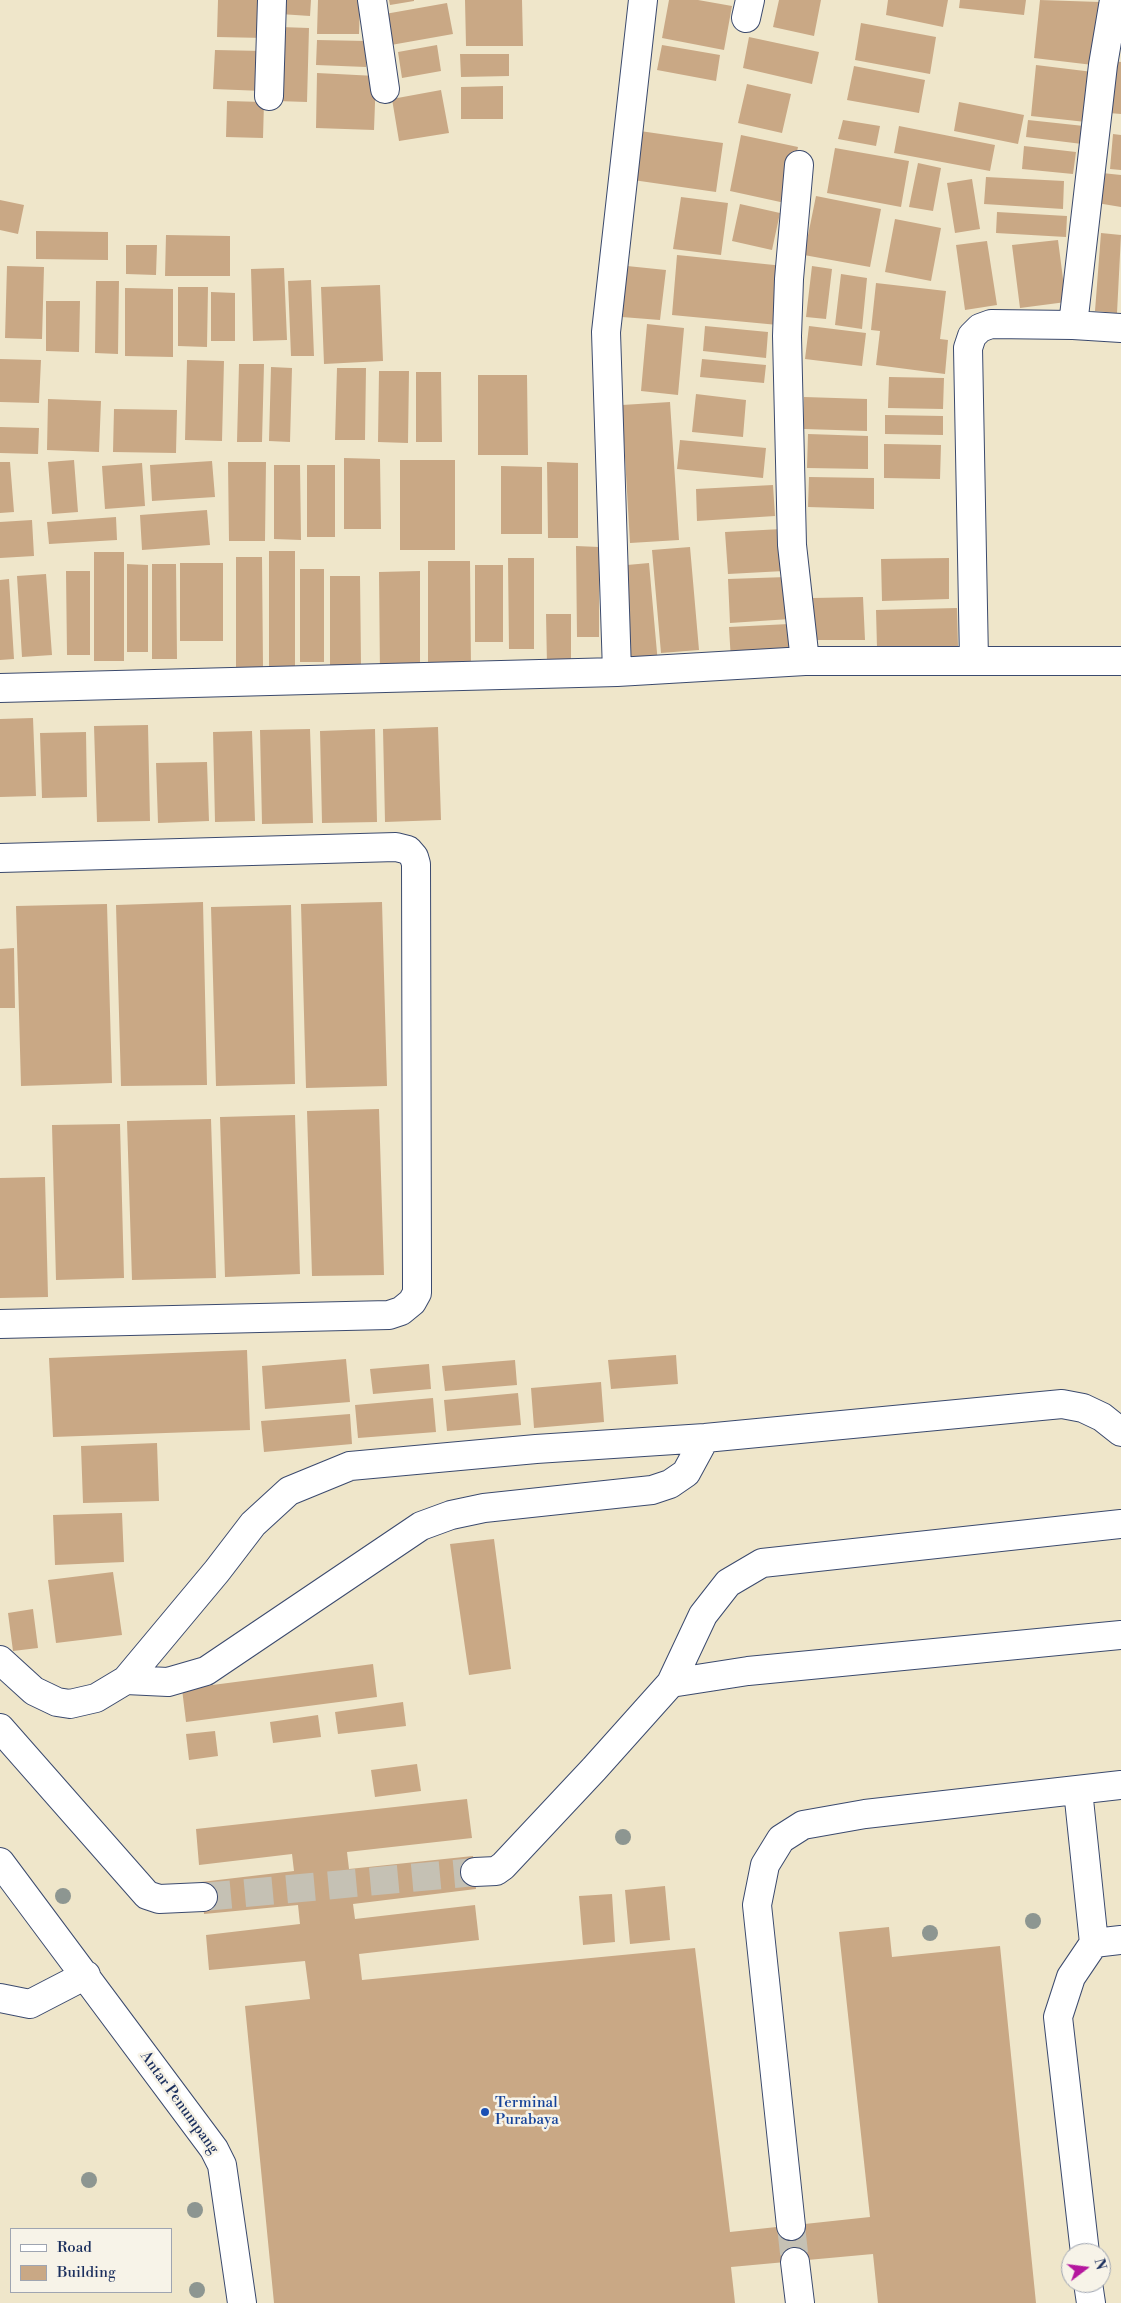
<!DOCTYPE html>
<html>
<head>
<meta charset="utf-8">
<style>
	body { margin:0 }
	#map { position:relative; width:1121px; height:2303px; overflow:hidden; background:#efe6ca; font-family:"Libre Bodoni",serif }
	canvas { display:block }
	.legend { position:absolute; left:10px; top:2228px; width:162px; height:65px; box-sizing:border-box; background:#f7f3e8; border:1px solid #9fa5b1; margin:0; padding:6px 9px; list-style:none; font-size:15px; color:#1b2f5e }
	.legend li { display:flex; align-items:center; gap:10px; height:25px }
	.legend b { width:25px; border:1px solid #9fa5b1 }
	.north { position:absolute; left:1061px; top:2243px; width:50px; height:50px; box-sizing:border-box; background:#f7f3e8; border:1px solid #9fa5b1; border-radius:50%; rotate:75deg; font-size:14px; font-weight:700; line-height:20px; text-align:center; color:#1b2f5e }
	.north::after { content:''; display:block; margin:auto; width:18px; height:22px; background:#b5179e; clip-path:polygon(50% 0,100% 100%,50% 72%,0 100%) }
</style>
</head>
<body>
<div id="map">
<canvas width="1121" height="2303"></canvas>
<ul class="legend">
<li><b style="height:6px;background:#fff"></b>Road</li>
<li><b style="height:14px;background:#c9a885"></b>Building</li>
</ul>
<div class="north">N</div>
</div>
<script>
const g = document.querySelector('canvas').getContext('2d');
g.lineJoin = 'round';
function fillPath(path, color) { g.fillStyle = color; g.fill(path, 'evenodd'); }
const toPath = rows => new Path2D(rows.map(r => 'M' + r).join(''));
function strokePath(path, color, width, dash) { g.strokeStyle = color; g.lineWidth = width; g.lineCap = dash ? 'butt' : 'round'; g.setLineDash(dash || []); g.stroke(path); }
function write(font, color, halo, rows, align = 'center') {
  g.font = font + ' "Libre Bodoni",serif'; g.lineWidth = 5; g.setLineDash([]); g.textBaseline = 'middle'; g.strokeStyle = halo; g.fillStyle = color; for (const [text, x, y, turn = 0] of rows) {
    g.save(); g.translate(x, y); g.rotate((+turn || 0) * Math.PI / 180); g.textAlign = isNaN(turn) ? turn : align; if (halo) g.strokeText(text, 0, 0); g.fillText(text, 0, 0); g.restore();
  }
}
fillPath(toPath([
	[218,0,266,0,265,38,217,37],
	[280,0,311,0,310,16,280,14],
	[318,0,360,0,359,34,317,34],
	[389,0,414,0,414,1,390,5],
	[465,0,522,0,523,46,466,46],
	[669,0,698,0,732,6,724,50,662,38],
	[779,0,821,0,814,36,773,27],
	[888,0,948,0,943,27,886,15],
	[960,0,1026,0,1024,15,959,8],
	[1040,0,1100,2,1093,65,1034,58],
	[447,3,453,34,391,45,385,14],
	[861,23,936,37,930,74,855,60],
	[280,27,309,28,307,102,277,101],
	[749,37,819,52,812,84,743,68],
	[317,40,367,41,366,67,316,65],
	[437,45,441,71,402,78,398,52],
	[662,45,720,55,716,81,657,70],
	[215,50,264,51,263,91,213,89],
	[460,54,509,54,509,76,461,77],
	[1114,61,1121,62,1121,114,1109,113],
	[1036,65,1101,73,1095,123,1031,116],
	[854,66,925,80,919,113,847,100],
	[317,73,376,76,374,130,316,128],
	[747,84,791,94,782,133,738,123],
	[503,86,503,119,461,119,461,87],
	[441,90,449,133,399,141,392,99],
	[227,101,264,102,263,138,226,137],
	[959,102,1024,115,1018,144,954,131],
	[843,120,880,126,876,146,838,139],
	[1028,120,1084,126,1082,144,1026,137],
	[899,126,995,145,990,171,894,153],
	[640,131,723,143,716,192,633,180],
	[1113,134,1121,135,1121,170,1110,169],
	[741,135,798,147,785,203,730,191],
	[1024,146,1076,152,1073,174,1022,169],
	[835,148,909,161,901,207,827,193],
	[918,163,941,168,933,211,909,207],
	[1102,173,1121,175,1121,207,1097,203],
	[986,177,1064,181,1063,209,984,204],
	[972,179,980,229,955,233,947,183],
	[816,196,881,209,870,267,804,255],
	[681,197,728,203,721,255,673,249],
	[0,200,24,205,18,234,0,230],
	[740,204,780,213,772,250,732,241],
	[997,212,1067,216,1066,237,996,233],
	[895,219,941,228,931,281,885,272],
	[36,231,108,232,108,260,36,259],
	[1101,233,1121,235,1117,313,1095,311],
	[166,235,230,236,230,276,165,276],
	[1058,240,1066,302,1020,308,1012,245],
	[987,241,997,305,965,310,956,245],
	[126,245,157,245,156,275,126,274],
	[677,255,784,266,778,325,672,315],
	[7,266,44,267,42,339,5,338],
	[627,266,666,270,660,320,622,317],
	[812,266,832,269,826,319,806,317],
	[284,268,287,340,253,341,251,269],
	[841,274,867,278,862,329,835,325],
	[311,280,314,356,291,356,288,281],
	[96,281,119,281,118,354,95,353],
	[876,283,946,291,940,339,948,340,945,374,876,365,880,331,871,330],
	[380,285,383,361,324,364,321,287],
	[178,287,208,287,207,347,178,346],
	[125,288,173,289,173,357,125,356],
	[211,292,235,293,235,341,211,341],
	[46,301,80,301,79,352,46,351],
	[647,324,684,328,678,395,641,391],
	[705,326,768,332,766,358,703,351],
	[809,326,866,333,862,366,805,359],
	[0,359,41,360,39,403,0,402],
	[702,359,766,365,764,383,700,377],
	[187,360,224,361,222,441,185,440],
	[239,364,264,364,262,442,237,442],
	[271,367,292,368,290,442,269,441],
	[337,368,366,368,365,440,335,440],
	[379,371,409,371,408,443,378,442],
	[416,372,441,372,442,442,416,442],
	[478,375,527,375,528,455,478,455],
	[889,377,944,378,943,409,888,408],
	[696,394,746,400,743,437,692,432],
	[804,397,867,399,867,431,804,429],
	[48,399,101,401,99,452,47,450],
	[670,402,679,540,630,543,622,405],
	[114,409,177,410,176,453,113,452],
	[885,415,943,416,943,435,885,434],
	[0,427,39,428,38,454,0,453],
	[808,434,868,436,868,469,807,468],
	[680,440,766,448,763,478,677,469],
	[884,444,941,445,940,479,884,478],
	[344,458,380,459,381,529,344,529],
	[74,460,78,512,52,514,48,462],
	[400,460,455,460,455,550,400,550],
	[212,461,215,497,152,501,150,465],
	[0,462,10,462,14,512,0,513],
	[228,462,266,462,265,541,229,541],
	[547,462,578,463,578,538,548,538],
	[142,463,145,506,105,509,102,466],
	[274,465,300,465,301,540,274,539],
	[307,465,335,465,335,537,307,537],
	[501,466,542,467,542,534,501,534],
	[809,477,874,478,874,509,808,507],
	[773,485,775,516,697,521,696,489],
	[207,510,210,545,142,550,140,515],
	[116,517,117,540,49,544,47,522],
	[32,520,34,556,0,558,0,522],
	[782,529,784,571,728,574,725,532],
	[576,546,599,547,599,637,577,637],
	[690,547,699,650,661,653,652,550],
	[269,551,295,551,295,670,269,670],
	[94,552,124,552,124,661,94,661],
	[236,557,262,557,263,667,236,667],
	[508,558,534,558,534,649,509,649],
	[949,558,949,599,882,601,881,559],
	[428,561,470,561,471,669,428,669],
	[180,563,223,563,223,641,180,641],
	[649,563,658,664,625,667,616,566],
	[127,564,148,565,148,652,127,652],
	[152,564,176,564,177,659,152,659],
	[475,565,503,565,503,642,475,642],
	[300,569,324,569,324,662,300,662],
	[66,571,90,571,90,655,67,655],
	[420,571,420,676,380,676,379,572],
	[46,574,52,655,22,657,17,576],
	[330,576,360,576,361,665,330,665],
	[787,577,790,619,730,623,728,579],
	[9,579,14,659,0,660,0,580],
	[863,597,865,640,815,640,813,598],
	[957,608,958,647,877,648,876,610],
	[546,614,571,614,571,665,547,665],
	[789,624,791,658,731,661,729,627],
	[33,718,36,796,0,797,0,719],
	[148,725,150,821,97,822,94,726],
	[438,727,441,820,385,822,383,729],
	[310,729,313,823,262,824,260,730],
	[375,729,377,822,322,823,320,731],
	[252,731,255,821,215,822,213,732],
	[86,732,87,797,42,798,40,733],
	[207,762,209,821,158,823,156,763],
	[203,902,207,1085,121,1086,116,905],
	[382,902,387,1086,306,1088,301,904],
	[107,904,112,1083,21,1086,16,906],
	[291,905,295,1084,216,1086,211,907],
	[14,948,15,1008,0,1008,0,949],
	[379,1109,384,1275,312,1276,307,1111],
	[295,1115,300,1274,225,1277,220,1117],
	[211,1119,216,1278,132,1280,127,1121],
	[120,1124,124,1278,56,1280,52,1125],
	[45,1177,48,1297,0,1298,0,1178],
	[247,1350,250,1430,53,1437,49,1358],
	[676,1355,678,1384,611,1389,608,1360],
	[346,1359,350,1402,265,1409,262,1366],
	[515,1360,517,1385,445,1391,442,1366],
	[429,1364,431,1389,373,1394,370,1369],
	[601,1382,604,1422,534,1428,531,1388],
	[518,1393,521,1425,447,1431,444,1400],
	[433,1398,436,1432,358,1438,355,1405],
	[350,1414,352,1444,264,1452,261,1421],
	[157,1443,159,1501,83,1503,81,1446],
	[122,1513,124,1562,55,1565,53,1515],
	[494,1539,511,1669,469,1675,450,1544],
	[113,1572,122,1635,56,1643,48,1580],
	[33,1609,38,1648,13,1651,8,1613],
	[373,1664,377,1697,186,1722,182,1689],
	[403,1702,406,1726,338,1734,335,1712],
	[318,1715,321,1737,273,1743,270,1722],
	[215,1731,218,1756,189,1760,186,1734],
	[417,1764,421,1791,375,1797,371,1770],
	[467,1799,472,1838,347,1852,349,1869,473,1856,476,1889,353,1904,355,1919,475,1905,479,1940,359,1954,362,1980,695,1948,730,2232,870,2217,839,1932,889,1927,892,1957,1000,1946,1036,2303,878,2303,873,2254,731,2267,735,2303,274,2303,245,2006,310,1999,305,1961,209,1970,206,1935,300,1924,298,1905,204,1914,201,1882,294,1871,292,1854,199,1865,196,1829],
	[665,1886,670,1940,630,1944,625,1890],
	[612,1894,615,1942,583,1945,579,1896]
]), '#c9a885');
strokePath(toPath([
	[203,1897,475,1872],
	[791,2226,795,2262]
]), '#c5c1b4', 28, [28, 14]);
const minor = toPath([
	[372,0,385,89],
	[746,18,750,0],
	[269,96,272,0],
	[799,165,789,279,787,336,792,545,805,661],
	[1073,325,1103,65,1114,0],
	[974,660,968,348,972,336,980,328,991,324,1073,325,1121,328],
	[617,672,606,332,643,0],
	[0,688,617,672,805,661,1121,661],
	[0,858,396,847,408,850,414,857,416,864,417,1281,417,1293,412,1302,401,1311,389,1315,0,1324],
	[0,1660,34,1691,57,1702,70,1704,96,1698,126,1680,217,1571,253,1524,289,1491,350,1466,536,1449,705,1438,1062,1404,1083,1408,1102,1417,1121,1432],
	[126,1680,168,1682,206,1671,421,1526,451,1515,484,1508,652,1490,670,1484,686,1473,705,1438],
	[671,1683,703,1615,728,1583,762,1563,1121,1524],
	[0,1728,147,1895,159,1899,203,1897],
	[1078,1790,1094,1943,1071,1977,1058,2017,1085,2253],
	[0,1862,214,2149,222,2165,242,2303],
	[475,1872,496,1871,503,1866,594,1769,671,1683,748,1671,1121,1635],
	[1094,1943,1121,1940],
	[0,1998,30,2004,86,1975],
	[791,2226,757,1905,765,1865,781,1839,803,1825,865,1814,1121,1785],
	[795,2262,800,2303],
	[1088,2283,1091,2303]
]);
strokePath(minor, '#3b4a6e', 30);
strokePath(minor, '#fff', 28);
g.fillStyle = '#8d9691';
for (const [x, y] of [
	[623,1837],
	[63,1896],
	[1033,1921],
	[930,1933],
	[89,2180],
	[195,2210],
	[197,2290]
]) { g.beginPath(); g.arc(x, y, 8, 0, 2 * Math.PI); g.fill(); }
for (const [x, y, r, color] of [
	[485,2112,5,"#1a4fb4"]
]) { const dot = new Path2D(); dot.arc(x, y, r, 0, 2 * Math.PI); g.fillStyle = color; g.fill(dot); strokePath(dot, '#f7f3e8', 2); }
write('15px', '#1b2f5e', '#f7f3e8', [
	["Antar Penumpang",179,2103,54]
]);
write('15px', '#164399', '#f7f3e8', [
	["Terminal",495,2103],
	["Purabaya",495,2120]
], 'left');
</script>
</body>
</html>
